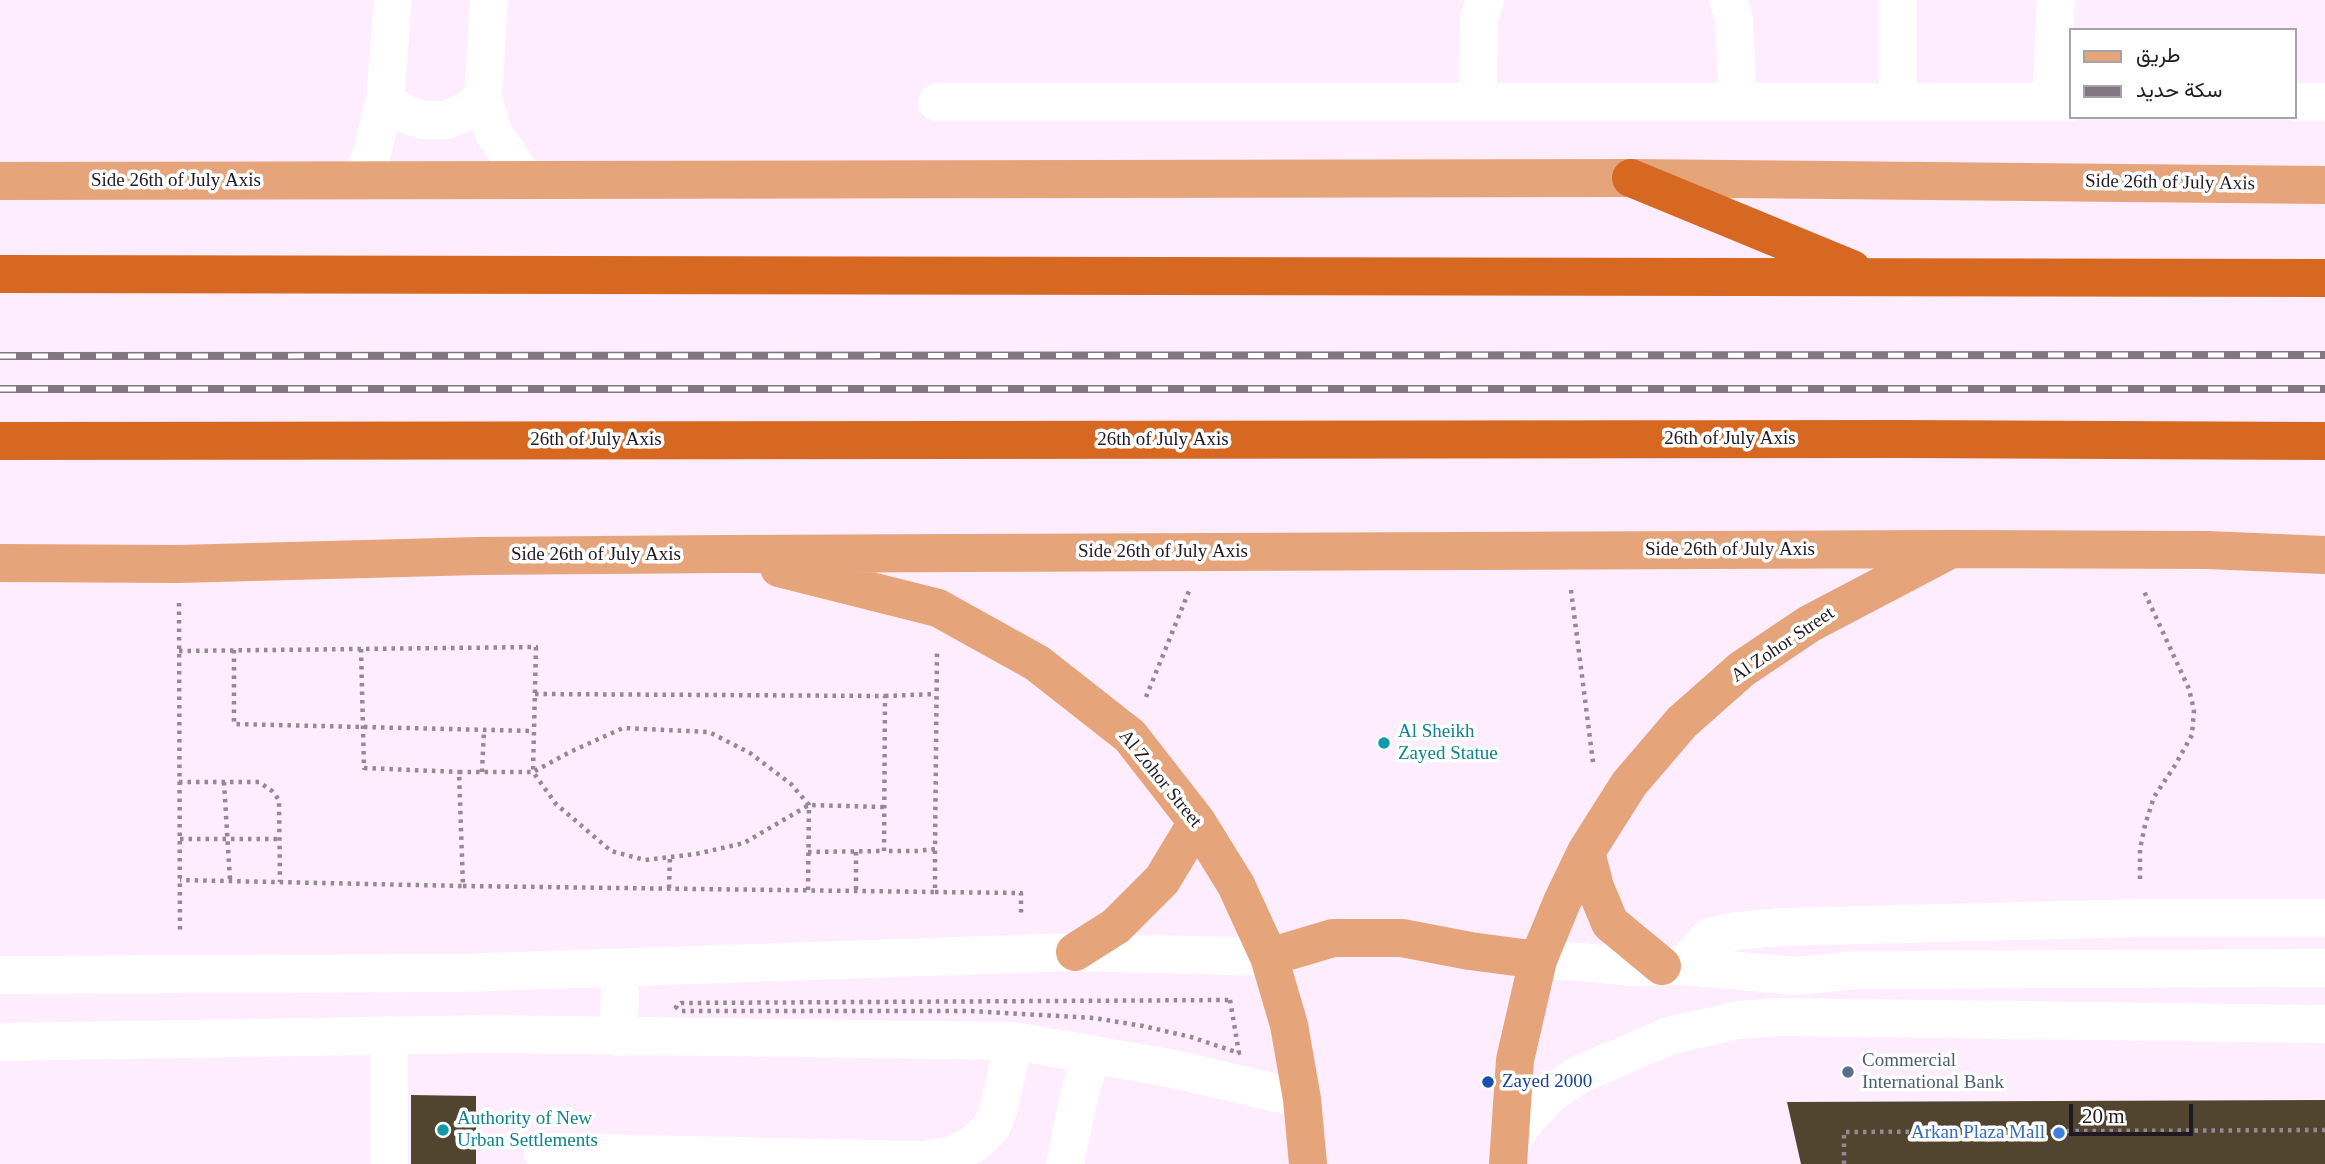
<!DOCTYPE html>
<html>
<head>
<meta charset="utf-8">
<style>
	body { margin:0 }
	#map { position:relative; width:2325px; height:1164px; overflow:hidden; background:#feecff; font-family:"Times New Roman",Vazirmatn,serif }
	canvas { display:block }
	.legend { position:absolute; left:2069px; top:28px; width:228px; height:91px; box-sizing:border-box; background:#fff; border:2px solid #a6a3a6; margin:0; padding:9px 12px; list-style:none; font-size:21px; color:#201921 }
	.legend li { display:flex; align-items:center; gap:14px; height:35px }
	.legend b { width:35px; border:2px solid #a6a3a6 }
	.scale { position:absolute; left:2069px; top:1104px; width:124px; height:32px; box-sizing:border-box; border:4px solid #201921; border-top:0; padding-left:9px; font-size:21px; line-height:24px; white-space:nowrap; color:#201921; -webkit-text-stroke:5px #fff; paint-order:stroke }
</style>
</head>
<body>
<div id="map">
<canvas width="2325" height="1164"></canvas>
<ul class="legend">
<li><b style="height:9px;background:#e6a47a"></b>طريق</li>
<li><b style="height:9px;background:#827683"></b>سكة حديد</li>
</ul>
<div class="scale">20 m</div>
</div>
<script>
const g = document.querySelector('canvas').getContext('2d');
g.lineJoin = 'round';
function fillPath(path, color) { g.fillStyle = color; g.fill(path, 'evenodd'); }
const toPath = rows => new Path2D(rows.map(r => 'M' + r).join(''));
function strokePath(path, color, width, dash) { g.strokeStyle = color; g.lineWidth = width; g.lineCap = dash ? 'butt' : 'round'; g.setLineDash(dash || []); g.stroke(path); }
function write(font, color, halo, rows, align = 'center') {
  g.font = font + ' "Times New Roman",serif'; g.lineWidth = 7; g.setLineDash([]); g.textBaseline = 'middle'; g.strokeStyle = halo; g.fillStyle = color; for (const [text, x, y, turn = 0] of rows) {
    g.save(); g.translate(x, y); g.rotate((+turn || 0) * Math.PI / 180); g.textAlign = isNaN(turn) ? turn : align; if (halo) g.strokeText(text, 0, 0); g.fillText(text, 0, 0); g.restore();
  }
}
fillPath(toPath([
	[411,1095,476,1096,476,1164,411,1164],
	[2325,1100,2325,1164,1801,1164,1787,1102]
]), '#52452f');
strokePath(toPath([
	[1571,590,1593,762],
	[179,603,180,934],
	[361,649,364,768,459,772],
	[234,650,234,724,534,731],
	[179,651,536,647,533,772,459,772,463,886,180,880],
	[535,694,885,696,884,851,917,851,935,849,937,653],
	[885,696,936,694],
	[1146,697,1189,591],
	[482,772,484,730],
	[179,782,259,782,272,791,279,800,280,882],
	[224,782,230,880],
	[180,839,279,839],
	[808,852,884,851],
	[856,852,856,891],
	[2140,879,2140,849,2145,825,2154,797,2174,767,2192,735,2194,710,2189,689,2143,589],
	[463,886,935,892,935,849],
	[669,888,670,857],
	[808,890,809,805,791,784,750,753,709,732,623,728,570,752,533,772,556,804,611,851,645,860,696,854,744,843,809,805,884,807],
	[935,892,1021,893,1021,915],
	[1230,1000,1239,1053,1191,1037,1143,1026,1094,1018,969,1011,681,1011,676,1007,681,1003,1230,1000],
	[1844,1164,1844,1132,2325,1130]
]), '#958996', 4.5, [3.5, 5]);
strokePath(toPath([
	[489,0,483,98,494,134,526,180],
	[1728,0,1734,19,1738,102],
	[385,100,403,113,423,120,445,120,465,112,483,98],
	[937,102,2071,102],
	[1478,102,1479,19,1485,0],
	[1898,102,1898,0],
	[2051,102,2056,0],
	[2295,102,2325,102],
	[360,180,372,153,385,100,393,0],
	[1538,960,1583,962,1629,967,1684,966,1796,976,1857,970,2325,968],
	[1684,966,1709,937,1736,931,1780,927,2140,918,2325,918],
	[0,975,460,973,1075,952,1269,957],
	[389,1035,389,1164],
	[619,1037,620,968],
	[0,1042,491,1034,1014,1041,1174,1069,1302,1099],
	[1509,1145,1528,1117,1552,1093,1580,1074,1669,1036,1738,1020,1780,1017,2325,1024],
	[543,1152,922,1160,952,1155,975,1143,991,1128,999,1108,1014,1041],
	[1065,1164,1080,1092,1092,1054]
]), '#fff', 38);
strokePath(toPath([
	[0,181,1631,178,2325,185],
	[0,563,178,564,478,556,723,554,1952,549,2208,550,2325,555],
	[779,568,938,608,1037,663,1130,736,1197,822,1236,885,1269,957,1289,1025,1302,1099,1308,1164],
	[1586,852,1595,887,1610,923,1662,966],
	[1075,952,1116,926,1162,880,1197,822],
	[1269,957,1333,938,1402,938,1470,951,1538,960],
	[1508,1164,1515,1060,1538,960,1562,902,1586,852,1629,784,1682,722,1742,669,1809,624,1946,552]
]), '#e6a47a', 38);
strokePath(toPath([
	[1631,178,1852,269],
	[0,274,2325,278],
	[0,441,1897,439,2325,441]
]), '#d66821', 38);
const rail = toPath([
	[0,356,2325,355],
	[0,389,2325,389]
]);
strokePath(rail, '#827683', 8);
strokePath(rail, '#fff', 5, [16]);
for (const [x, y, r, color] of [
	[1384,743,7,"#0f9aa8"],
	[1848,1072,7,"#5c6f8a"],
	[1488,1082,7,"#1a4fb4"],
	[443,1130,7,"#0f9aa8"],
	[2059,1133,7,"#3f7fe0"]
]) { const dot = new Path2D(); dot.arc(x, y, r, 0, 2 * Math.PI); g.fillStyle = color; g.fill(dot); strokePath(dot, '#fff', 2.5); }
write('19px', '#201921', '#fff', [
	["Side 26th of July Axis",176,181],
	["Side 26th of July Axis",2170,183,1],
	["26th of July Axis",1730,439],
	["26th of July Axis",596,440],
	["26th of July Axis",1163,440],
	["Side 26th of July Axis",1730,550],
	["Side 26th of July Axis",1163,552],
	["Side 26th of July Axis",596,555],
	["Al Zohor Street",1783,645,-34],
	["Al Zohor Street",1160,779,51]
]);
write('19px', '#0d838f', '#fff', [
	["Al Sheikh",1398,732],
	["Zayed Statue",1398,754],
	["Authority of New",457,1119],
	["Urban Settlements",457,1141]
], 'left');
write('19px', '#4e5e75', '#fff', [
	["Commercial",1862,1061],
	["International Bank",1862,1083]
], 'left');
write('19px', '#164399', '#fff', [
	["Zayed 2000",1502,1082]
], 'left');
write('19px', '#366cbe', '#fff', [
	["Arkan Plaza Mall",2045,1133]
], 'right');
</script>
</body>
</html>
